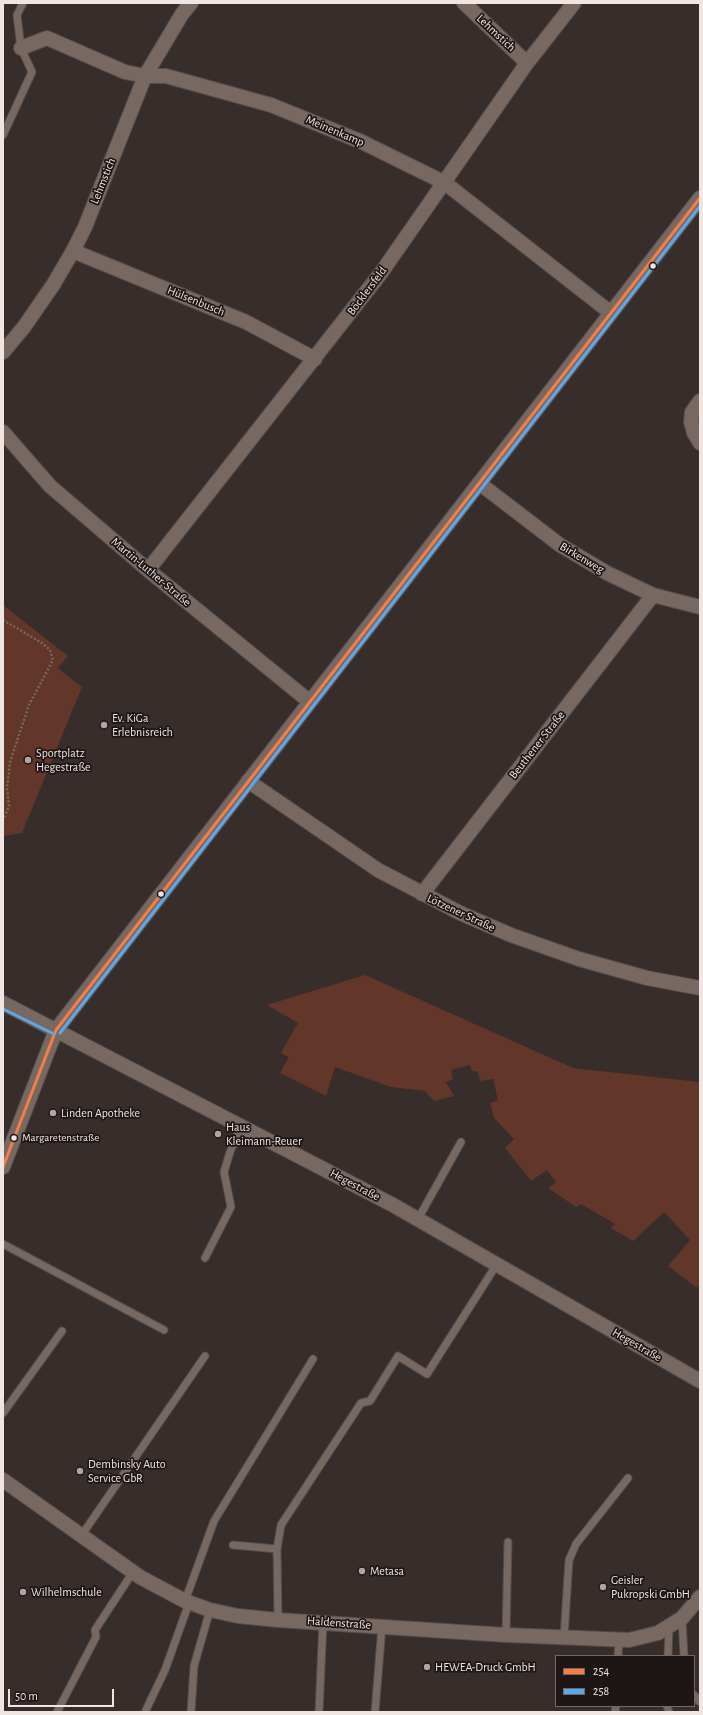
<!DOCTYPE html>
<html>
<head>
<meta charset="utf-8">
<style>
	body { margin:0 }
	#map { position:relative; width:703px; height:1715px; overflow:hidden; background:#372e2c; font-family:"Alegreya Sans",sans-serif }
	canvas { display:block }
	.frame { position:absolute; inset:0; border:4px solid #efe5e2; pointer-events:none }
	.legend { position:absolute; left:555px; top:1655px; width:140px; height:52px; box-sizing:border-box; background:#1d1614; border:1px solid #716966; margin:0; padding:5px 7px; list-style:none; font-size:12px; color:#efe5e2 }
	.legend li { display:flex; align-items:center; gap:8px; height:20px }
	.legend b { width:20px; border:1px solid #716966 }
	.scale { position:absolute; left:8px; top:1689px; width:106px; height:18px; box-sizing:border-box; border:2px solid #efe5e2; border-top:0; padding-left:5px; font-size:12px; line-height:14px; white-space:nowrap; color:#efe5e2; -webkit-text-stroke:3px #1d1614; paint-order:stroke }
</style>
</head>
<body>
<div id="map">
<canvas width="703" height="1715"></canvas>
<div class="frame"></div>
<ul class="legend">
<li><b style="height:5px;background:#f77d43"></b>254</li>
<li><b style="height:5px;background:#5aa8eb"></b>258</li>
</ul>
<div class="scale">50 m</div>
</div>
<script>
const g = document.querySelector('canvas').getContext('2d');
g.lineJoin = 'round';
function fillPath(path, color) { g.fillStyle = color; g.fill(path, 'evenodd'); }
const toPath = rows => new Path2D(rows.map(r => 'M' + r).join(''));
function strokePath(path, color, width, dash) { g.strokeStyle = color; g.lineWidth = width; g.lineCap = dash ? 'butt' : 'round'; g.setLineDash(dash || []); g.stroke(path); }
function write(font, color, halo, rows, align = 'center') {
  g.font = font + ' "Alegreya Sans",sans-serif'; g.lineWidth = 3.5; g.setLineDash([]); g.textBaseline = 'middle'; g.strokeStyle = halo; g.fillStyle = color; for (const [text, x, y, turn = 0] of rows) {
    g.save(); g.translate(x, y); g.rotate((+turn || 0) * Math.PI / 180); g.textAlign = isNaN(turn) ? turn : align; if (halo) g.strokeText(text, 0, 0); g.fillText(text, 0, 0); g.restore();
  }
}
fillPath(toPath([
	[3,605,68,656,58,668,82,687,22,833,3,836],
	[365,975,573,1068,700,1082,700,1284,697,1288,668,1266,690,1240,664,1212,633,1241,611,1228,615,1224,581,1204,576,1207,548,1188,556,1182,547,1170,531,1181,505,1148,514,1139,494,1118,490,1103,498,1100,493,1079,480,1081,478,1072,472,1071,470,1065,451,1070,453,1079,446,1082,454,1096,434,1101,425,1091,391,1087,335,1067,326,1096,280,1073,289,1057,281,1053,298,1023,267,1005]
]), '#623629');
const lane = toPath([
	[3,135,32,72,21,48,17,15,23,3],
	[418,1219,461,1142],
	[3,1244,164,1330],
	[205,1258,231,1207,224,1172,230,1152,241,1125],
	[3,1413,62,1331],
	[81,1536,205,1356],
	[233,1545,277,1549,278,1620],
	[277,1549,281,1525,361,1403,370,1401,398,1356,427,1374,497,1264],
	[185,1601,214,1521,313,1359],
	[682,1618,684,1656],
	[506,1635,508,1542],
	[564,1637,569,1560,576,1544,628,1478],
	[618,1656,619,1639],
	[668,1656,669,1627],
	[694,1695,700,1702],
	[667,1706,669,1712],
	[146,1710,165,1670,189,1603],
	[57,1712,96,1637,95,1630,133,1572],
	[191,1712,194,1666,210,1610],
	[319,1712,323,1622],
	[375,1712,382,1626],
	[615,1712,616,1706]
]);
const street = toPath([
	[464,3,527,63],
	[21,48,47,38,125,72,145,76,166,76,271,105,362,142,445,183,611,313],
	[73,251,246,322,315,359],
	[3,352,24,327,53,285,73,251,85,227,145,76,182,14,191,3],
	[700,401,692,412,691,422,694,433,700,443],
	[3,432,50,486,148,570,310,702],
	[479,483,560,545,607,573,653,595,700,607],
	[148,570,381,273,527,63,574,3],
	[248,781,378,870,460,913,511,935,579,959,647,978,700,988],
	[422,894,653,595],
	[3,1003,393,1205,700,1381],
	[3,1167,56,1030,700,198],
	[3,1480,140,1577,185,1601,210,1610,238,1616,278,1620,506,1635,629,1640,658,1633,682,1618,700,1597]
]);
strokePath(lane, '#544c4a', 9);
strokePath(street, '#544c4a', 16);
strokePath(toPath([
	[3,620,42,643,50,650,53,660,29,705,10,762,7,788,9,806,3,820]
]), '#736864', 2.5, [2, 2]);
strokePath(lane, '#786862', 7);
strokePath(street, '#786862', 14);
strokePath(toPath([
	[3,1167,56,1030,700,198]
]), '#f77d43', 3);
strokePath(toPath([
	[3,1009,54,1034],
	[60,1033,700,206]
]), '#5aa8eb', 3);
for (const [x, y, r, color] of [
	[653,266,3.5,"#efe5e2"],
	[104,725,4,"#afa5a2"],
	[28,760,4,"#afa5a2"],
	[161,894,3.5,"#efe5e2"],
	[53,1113,4,"#afa5a2"],
	[218,1134,4,"#afa5a2"],
	[14,1138,3.5,"#efe5e2"],
	[80,1471,4,"#afa5a2"],
	[362,1571,4,"#afa5a2"],
	[603,1587,4,"#afa5a2"],
	[23,1592,4,"#afa5a2"],
	[427,1667,4,"#afa5a2"]
]) { const dot = new Path2D(); dot.arc(x, y, r, 0, 2 * Math.PI); g.fillStyle = color; g.fill(dot); strokePath(dot, '#1d1614', 1.5); }
write('11px', '#efe5e2', '#1d1614', [
	["Margaretenstraße",22,1138]
], 'left');
write('12px', '#efe5e2', '#1d1614', [
	["Lehmstich",496,33,43],
	["Meinenkamp",335,131,23],
	["Lehmstich",103,181,-68],
	["Böcklersfeld",367,291,-53],
	["Hülsenbusch",196,301,22],
	["Birkenweg",582,558,31],
	["Martin-Luther-Straße",151,572,40],
	["Beuthener Straße",537,745,-52],
	["Lötzener Straße",461,913,25],
	["Hegestraße",355,1185,28],
	["Hegestraße",637,1345,30],
	["Haldenstraße",339,1623,4]
]);
write('12px', '#efe5e2', '#1d1614', [
	["Ev. KiGa",112,718],
	["Erlebnisreich",112,732],
	["Sportplatz",36,753],
	["Hegestraße",36,767],
	["Linden Apotheke",61,1113],
	["Haus",226,1127],
	["Kleimann-Reuer",226,1141],
	["Dembinsky Auto",88,1464],
	["Service GbR",88,1478],
	["Metasa",370,1571],
	["Geisler",611,1580],
	["Pukropski GmbH",611,1594],
	["Wilhelmschule",31,1592],
	["HEWEA-Druck GmbH",435,1667]
], 'left');
</script>
</body>
</html>
